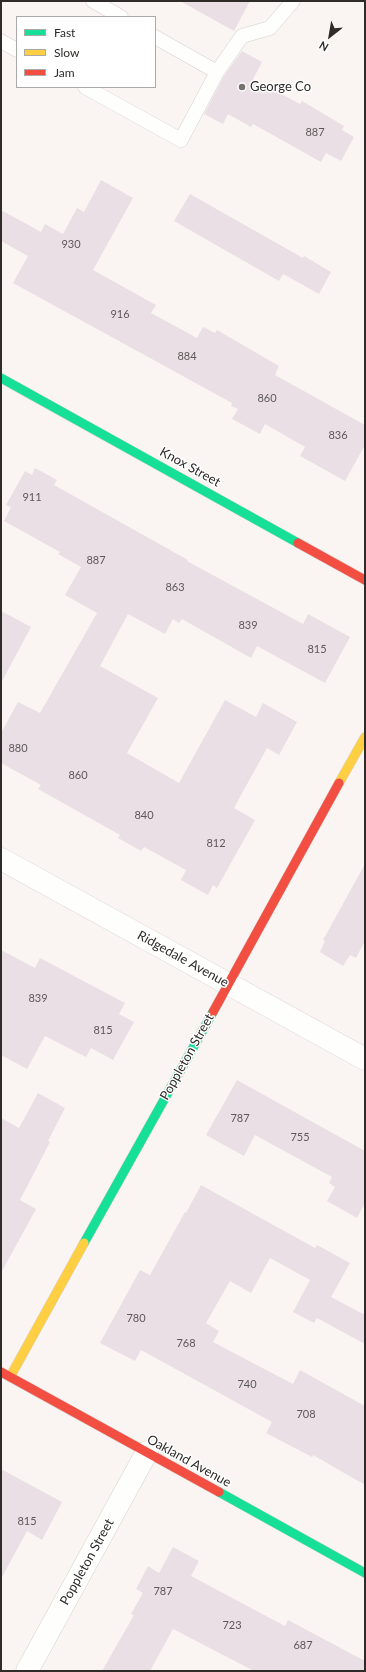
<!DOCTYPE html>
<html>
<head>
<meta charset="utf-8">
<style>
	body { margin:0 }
	#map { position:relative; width:366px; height:1672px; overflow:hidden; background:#faf5f2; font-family:Lato,sans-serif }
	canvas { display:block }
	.frame { position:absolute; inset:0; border:2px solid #2e2b29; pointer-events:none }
	.legend { position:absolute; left:16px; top:16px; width:140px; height:72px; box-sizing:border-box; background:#fff; border:1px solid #abaaa9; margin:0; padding:5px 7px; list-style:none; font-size:12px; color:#2e2b29 }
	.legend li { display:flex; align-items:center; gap:8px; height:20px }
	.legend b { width:20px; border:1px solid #abaaa9 }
	.north { position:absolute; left:310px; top:16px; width:40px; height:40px; -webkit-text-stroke:3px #fff; paint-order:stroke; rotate:211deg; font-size:11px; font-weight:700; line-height:16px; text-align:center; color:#2e2b29 }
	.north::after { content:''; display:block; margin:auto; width:14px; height:18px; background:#2e2b29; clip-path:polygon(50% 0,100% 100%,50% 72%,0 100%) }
</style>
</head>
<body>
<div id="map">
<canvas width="366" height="1672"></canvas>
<div class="frame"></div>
<ul class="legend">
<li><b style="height:5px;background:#16e098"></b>Fast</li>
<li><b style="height:5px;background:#ffcf43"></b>Slow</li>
<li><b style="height:5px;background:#f24e42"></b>Jam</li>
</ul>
<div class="north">N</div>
</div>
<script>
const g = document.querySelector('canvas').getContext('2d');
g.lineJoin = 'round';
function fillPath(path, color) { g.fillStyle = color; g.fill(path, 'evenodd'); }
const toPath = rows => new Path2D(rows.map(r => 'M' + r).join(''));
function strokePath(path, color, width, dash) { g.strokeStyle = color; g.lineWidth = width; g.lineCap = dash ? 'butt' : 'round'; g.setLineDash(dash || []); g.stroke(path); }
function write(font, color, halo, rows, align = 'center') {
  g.font = font + ' Lato,sans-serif'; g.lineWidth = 3; g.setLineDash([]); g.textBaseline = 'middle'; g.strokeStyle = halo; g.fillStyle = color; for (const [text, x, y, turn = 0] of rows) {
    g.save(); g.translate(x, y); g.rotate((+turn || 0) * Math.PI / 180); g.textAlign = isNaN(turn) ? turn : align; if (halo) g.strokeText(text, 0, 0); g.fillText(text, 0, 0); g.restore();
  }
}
fillPath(toPath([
	[180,1,250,1,234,31],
	[242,51,262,62,253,79,300,104,302,101,344,126,342,130,354,137,341,161,326,153,321,162,253,124,251,127,228,114,223,124,204,114,224,76],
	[101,180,133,198,93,270,156,305,151,313,197,338,203,327,215,333,217,330,279,366,275,375,365,425,365,445,345,481,300,456,305,447,265,424,260,434,232,419,238,409,231,406,232,403,13,283,28,256,1,241,1,210,41,232,45,224,63,234,77,208,84,212],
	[190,194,303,258,304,256,331,272,319,294,283,274,279,281,174,221],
	[35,468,57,480,54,485,188,560,187,561,303,624,308,614,350,637,325,683,257,646,251,658,182,619,179,623,173,619,165,634,128,614,100,666,158,698,127,753,179,783,225,700,256,717,263,703,297,722,279,755,267,748,234,808,255,820,217,888,213,885,208,895,181,880,186,870,144,847,141,851,118,838,120,835,38,789,41,785,1,763,1,733,18,702,40,713,97,613,65,595,81,567,58,554,60,552,4,521,11,507,6,505,25,471,32,475],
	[1,611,31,627,1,683],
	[365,864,365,941,356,958,350,955,343,966,320,952,325,941,323,940],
	[1,950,35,968,40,958,125,1003,119,1014,134,1022,113,1060,91,1048,86,1057,45,1036,27,1069,1,1055],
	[237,1080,365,1151,365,1203,357,1218,327,1201,335,1187,329,1183,332,1177,255,1135,244,1156,206,1135],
	[38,1093,65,1108,48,1141,50,1142,20,1200,36,1209,1,1273,1,1118,19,1128],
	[201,1185,315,1248,317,1245,350,1263,331,1297,365,1315,365,1344,317,1318,314,1323,293,1312,310,1280,270,1258,251,1293,230,1281,206,1323,219,1331,213,1342,293,1384,300,1370,365,1406,365,1485,313,1455,312,1457,266,1433,272,1422,141,1350,135,1361,100,1343,140,1270,150,1275,185,1212,186,1213],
	[1,1469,62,1502,42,1540,27,1531,1,1579],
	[173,1547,199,1561,191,1576,285,1626,288,1620,365,1661,365,1671,254,1671,173,1629,150,1671,102,1671,134,1615,131,1614,143,1593,136,1589,148,1566,159,1573]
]), '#eadfe5');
const lane = toPath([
	[93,1,121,17],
	[155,37,217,72,242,36,270,28,293,1],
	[1,41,17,50],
	[85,87,181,140,217,72]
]);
const street = toPath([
	[1,859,365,1059],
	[27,1671,147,1452]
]);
const fast = toPath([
	[1,378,298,543],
	[84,1243,213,1012],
	[219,1492,365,1573]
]);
const slow = toPath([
	[339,783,365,737],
	[10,1377,84,1243]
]);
const jam = toPath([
	[298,543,365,580],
	[213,1012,339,783],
	[1,1372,219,1492]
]);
strokePath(lane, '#d6d2cf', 15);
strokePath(street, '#d6d2cf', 23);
strokePath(fast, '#d6d2cf', 10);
strokePath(slow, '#d6d2cf', 10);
strokePath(jam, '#d6d2cf', 10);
strokePath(lane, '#fefefd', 14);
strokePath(street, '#fefefd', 22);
strokePath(fast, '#16e098', 9);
strokePath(slow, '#ffcf43', 9);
strokePath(jam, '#f24e42', 9);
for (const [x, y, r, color] of [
	[242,87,4,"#75726f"]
]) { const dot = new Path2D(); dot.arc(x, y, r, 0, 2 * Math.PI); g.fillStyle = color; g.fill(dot); strokePath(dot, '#fff', 1.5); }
write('11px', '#5e5959', null, [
	["887",315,132],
	["930",71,244],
	["916",120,314],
	["884",187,356],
	["860",267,398],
	["836",338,435],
	["911",32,497],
	["887",96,560],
	["863",175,587],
	["839",248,625],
	["815",317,649],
	["880",18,748],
	["860",78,775],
	["840",144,815],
	["812",216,843],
	["839",38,998],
	["815",103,1030],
	["787",240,1118],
	["755",300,1137],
	["780",136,1318],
	["768",186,1343],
	["740",247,1384],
	["708",306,1414],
	["815",27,1521],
	["787",163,1591],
	["723",232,1625],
	["687",303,1645]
]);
write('13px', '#2e2b29', '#fff', [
	["George Co",250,87]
], 'left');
write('13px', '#2e2b29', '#fff', [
	["Knox Street",190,467,29],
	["Ridgedale Avenue",183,959,29],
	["Poppleton Street",187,1057,-61],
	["Oakland Avenue",189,1461,29],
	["Poppleton Street",87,1562,-61]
]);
</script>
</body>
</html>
